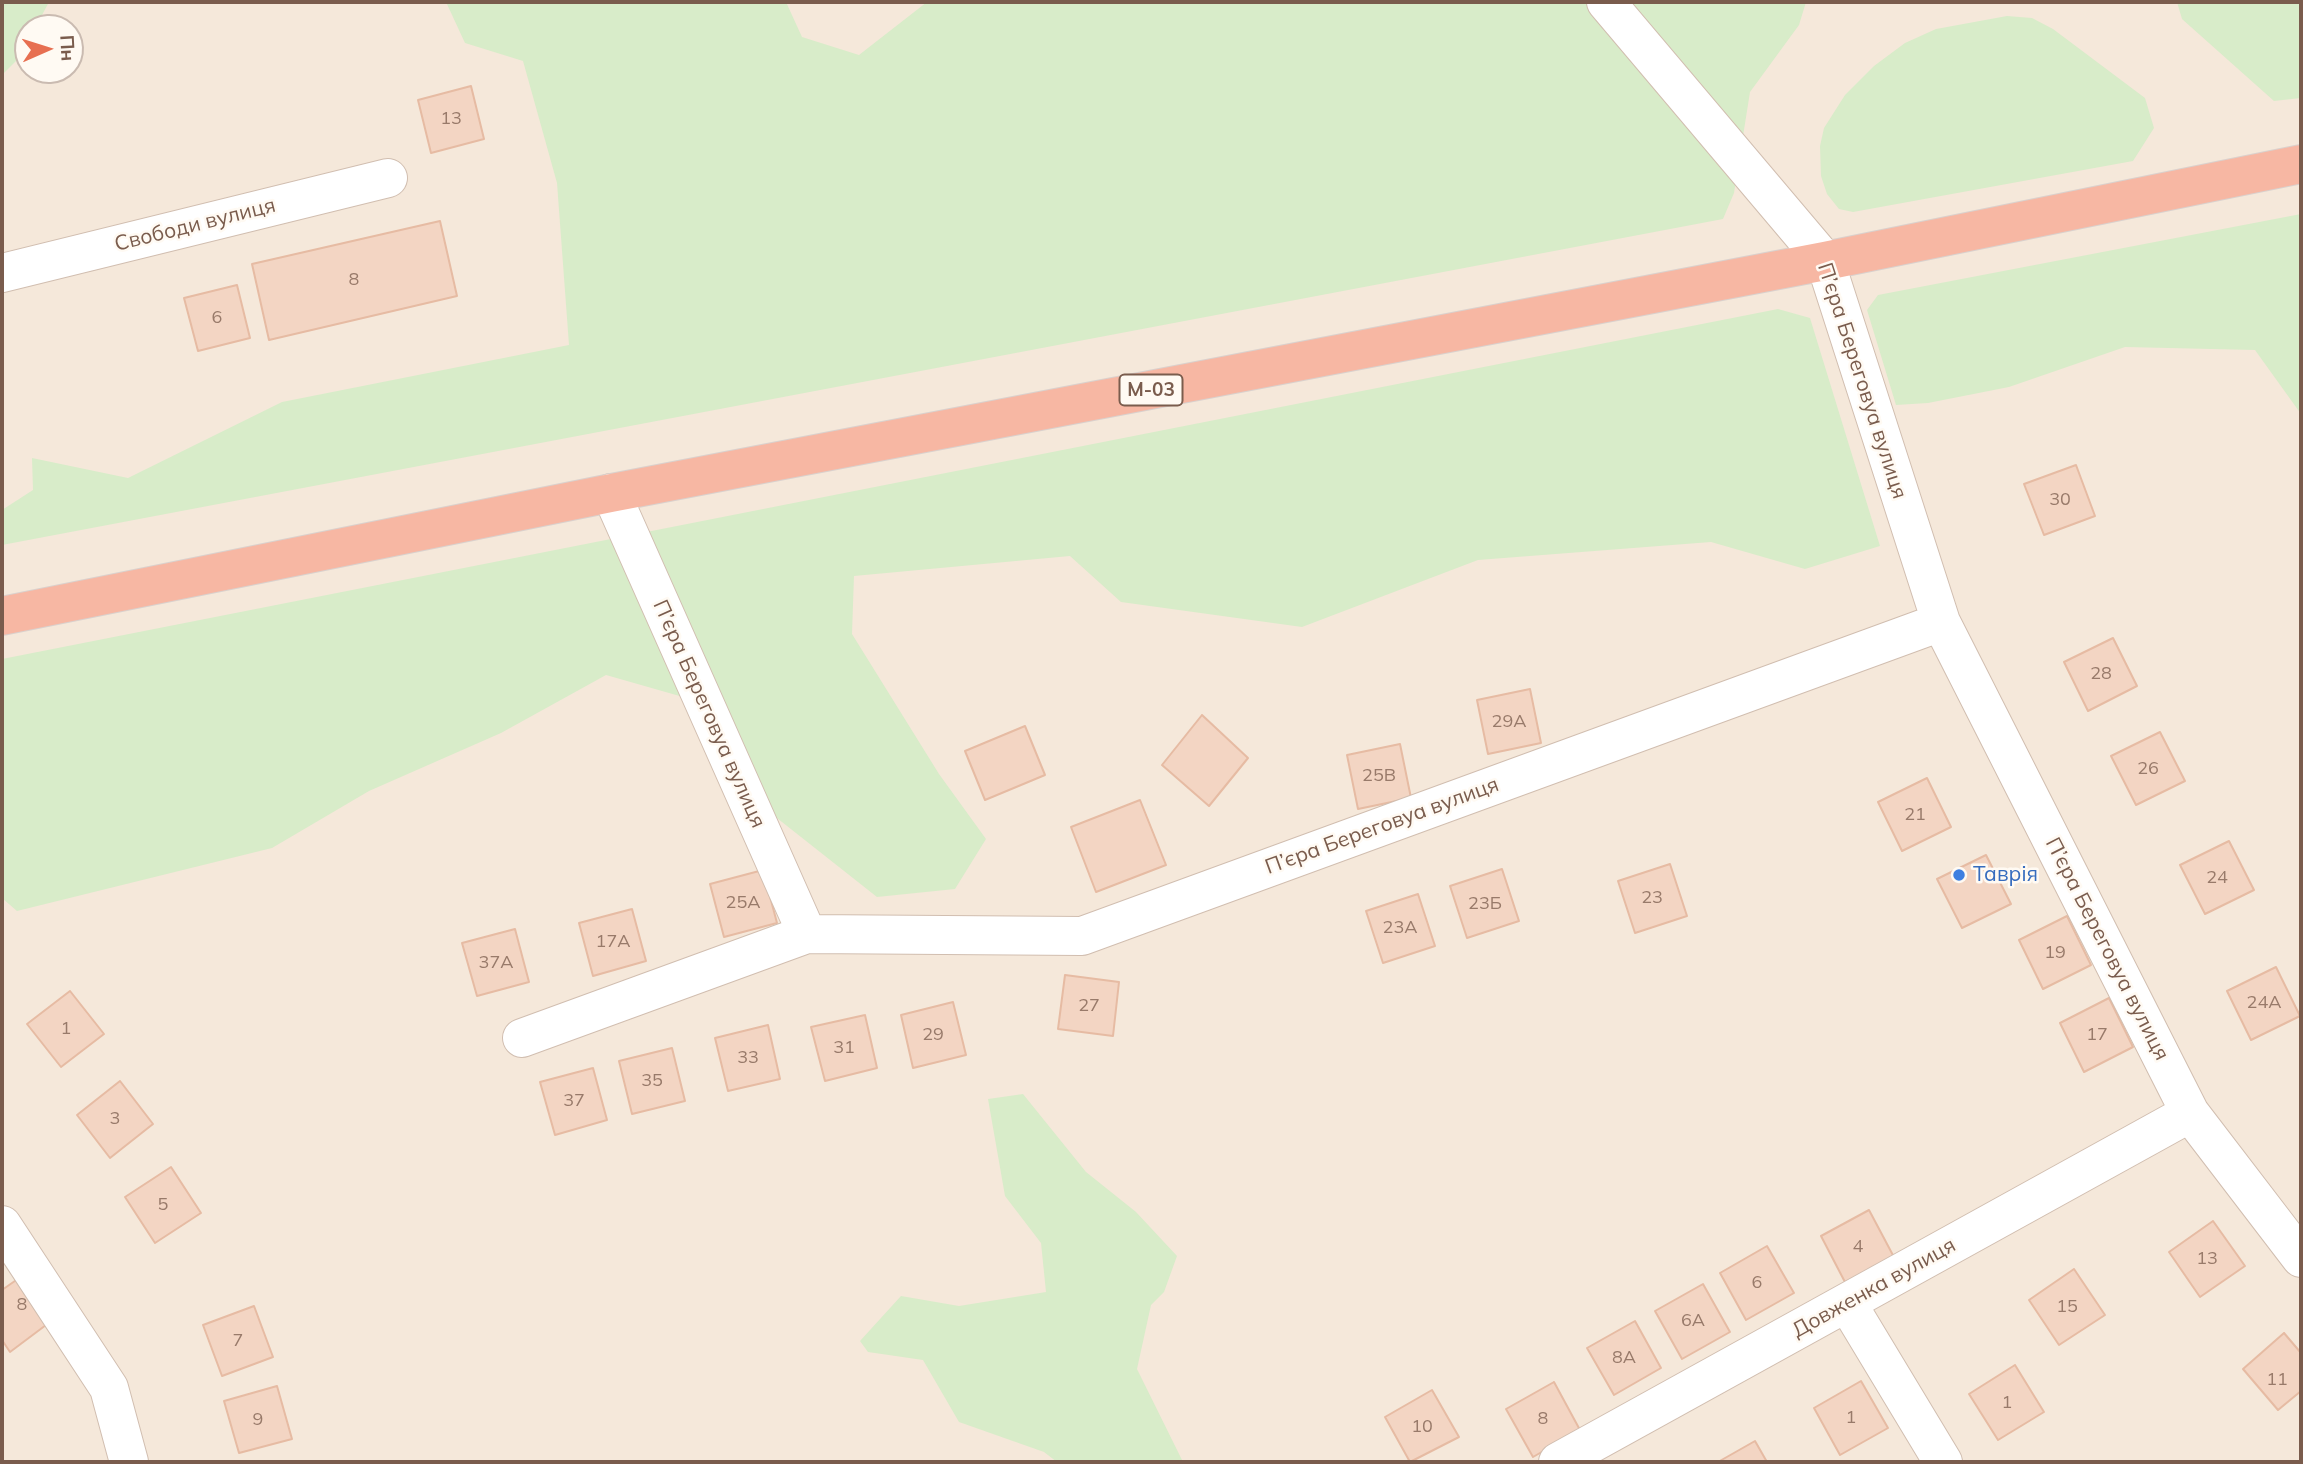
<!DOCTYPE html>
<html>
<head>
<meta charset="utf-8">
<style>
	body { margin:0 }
	#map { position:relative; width:2303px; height:1464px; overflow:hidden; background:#fdf6ec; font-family:Mulish,sans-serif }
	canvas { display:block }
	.frame { position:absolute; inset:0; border:4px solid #7a5c4d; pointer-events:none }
	.north { position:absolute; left:14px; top:14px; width:70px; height:70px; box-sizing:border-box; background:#fffaf3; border:2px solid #cabbb1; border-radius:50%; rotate:87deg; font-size:19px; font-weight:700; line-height:28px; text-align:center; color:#7a5c4d }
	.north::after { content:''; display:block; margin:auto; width:24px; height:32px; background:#e76f51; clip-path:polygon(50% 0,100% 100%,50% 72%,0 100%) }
</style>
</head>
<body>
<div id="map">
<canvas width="2303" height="1464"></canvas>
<div class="frame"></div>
<div class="north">Пн</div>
</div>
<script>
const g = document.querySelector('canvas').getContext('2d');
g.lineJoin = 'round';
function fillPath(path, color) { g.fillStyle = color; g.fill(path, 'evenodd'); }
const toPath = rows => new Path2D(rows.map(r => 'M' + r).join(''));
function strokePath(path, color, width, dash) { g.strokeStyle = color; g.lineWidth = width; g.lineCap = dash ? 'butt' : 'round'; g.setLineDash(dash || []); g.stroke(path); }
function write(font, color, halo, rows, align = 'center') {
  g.font = font + ' Mulish,sans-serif'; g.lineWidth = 5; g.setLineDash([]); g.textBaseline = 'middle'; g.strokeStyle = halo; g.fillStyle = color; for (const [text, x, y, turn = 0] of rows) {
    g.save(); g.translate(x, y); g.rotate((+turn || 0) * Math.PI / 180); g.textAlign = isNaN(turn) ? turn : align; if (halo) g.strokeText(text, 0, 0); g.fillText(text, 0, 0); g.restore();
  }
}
fillPath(toPath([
	[2,2,2301,2,2301,1462,2,1462],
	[28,28,70,28,70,70,28,70]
]), '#f5e8da');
fillPath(toPath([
	[2,2,49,2,35,28,28,28,28,42,21,56,2,75],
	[446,2,786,2,802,37,859,55,927,2,1806,2,1799,25,1750,92,1734,193,1723,219,2,545,2,510,33,490,32,458,128,478,282,402,569,345,557,183,523,61,465,43],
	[2177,2,2301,2,2301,98,2274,101,2182,19],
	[2007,16,2032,18,2053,29,2145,98,2154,128,2133,161,1853,212,1839,209,1827,194,1821,176,1820,146,1824,128,1845,95,1874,66,1905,43,1936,29],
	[2301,214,2301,414,2255,350,2125,347,2009,387,1928,403,1896,405,1867,310,1878,295],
	[1778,309,1810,318,1880,546,1805,569,1711,542,1478,560,1302,627,1121,602,1070,556,854,576,852,634,939,774,986,839,955,889,877,897,744,792,704,703,606,675,501,733,369,791,272,848,17,911,2,898,2,659],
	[1023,1094,1086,1172,1136,1212,1177,1256,1164,1292,1151,1305,1137,1369,1183,1462,1057,1462,1044,1452,959,1422,923,1360,868,1352,860,1341,901,1296,959,1306,1046,1292,1041,1243,1005,1196,988,1099]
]), '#d8ecc9');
const building = toPath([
	[471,86,484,139,431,153,418,100,471,86],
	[440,221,457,296,269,340,252,264,440,221],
	[237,285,250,338,198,351,184,298,237,285],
	[2076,465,2095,516,2044,535,2024,484,2076,465],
	[2113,638,2137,686,2088,711,2064,662,2113,638],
	[1530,689,1541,743,1488,754,1477,700,1530,689],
	[1202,715,1248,758,1209,806,1162,765,1202,715],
	[1025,726,1045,775,985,800,965,751,1025,726],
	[2160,732,2185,781,2136,805,2111,756,2160,732],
	[1400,744,1411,798,1358,809,1347,755,1400,744],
	[1927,778,1951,827,1902,851,1878,802,1927,778],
	[1140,800,1166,865,1096,892,1071,827,1140,800],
	[2229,841,2254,890,2205,914,2180,865,2229,841],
	[1986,855,2011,904,1962,928,1937,879,1986,855],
	[1670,864,1687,916,1635,933,1618,881,1670,864],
	[1502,869,1519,921,1467,938,1450,886,1502,869],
	[763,870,777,923,724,937,710,884,763,870],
	[1418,894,1435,946,1383,963,1366,911,1418,894],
	[632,909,646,961,593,976,579,923,632,909],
	[2067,916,2091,965,2043,989,2019,940,2067,916],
	[515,929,529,982,477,996,462,943,515,929],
	[2276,967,2300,1016,2251,1040,2227,991,2276,967],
	[1065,975,1119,982,1113,1036,1058,1029,1065,975],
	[70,991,104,1034,61,1067,27,1024,70,991],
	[2109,998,2133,1047,2084,1072,2060,1023,2109,998],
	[953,1002,966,1055,913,1068,901,1015,953,1002],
	[865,1015,877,1068,825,1081,811,1027,865,1015],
	[768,1025,780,1079,728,1091,715,1038,768,1025],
	[672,1048,685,1101,632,1114,619,1061,672,1048],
	[593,1068,607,1120,555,1135,540,1082,593,1068],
	[120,1081,153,1124,110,1158,77,1115,120,1081],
	[171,1167,201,1213,155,1243,125,1197,171,1167],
	[1869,1210,1895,1259,1846,1284,1821,1236,1869,1210],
	[2213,1221,2245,1266,2200,1297,2169,1252,2213,1221],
	[1767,1246,1794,1293,1746,1320,1720,1273,1767,1246],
	[2074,1269,2105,1315,2059,1345,2029,1300,2074,1269],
	[22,1276,54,1319,10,1352,2,1340,2,1290,22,1276],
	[1703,1284,1730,1332,1682,1359,1655,1311,1703,1284],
	[254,1306,273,1357,222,1376,203,1325,254,1306],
	[1635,1321,1661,1368,1614,1395,1587,1348,1635,1321],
	[2284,1333,2301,1353,2301,1391,2278,1410,2243,1369,2284,1333],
	[2015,1365,2044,1412,1998,1440,1969,1394,2015,1365],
	[1861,1381,1888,1428,1840,1455,1814,1408,1861,1381],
	[1554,1382,1580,1430,1533,1457,1506,1409,1554,1382],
	[277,1386,292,1439,239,1453,224,1401,277,1386],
	[1432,1390,1459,1437,1410,1462,1385,1417,1432,1390],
	[1755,1441,1767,1462,1718,1462,1755,1441]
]);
fillPath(building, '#f3d5c3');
strokePath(building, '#e6bba3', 2);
const minor = toPath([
	[1606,2,1825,261,1941,622,2190,1113,2301,1258],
	[2,273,388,178],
	[611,493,807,934],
	[522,1038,807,934,1082,936,1941,622],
	[2,1225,109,1388,129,1462],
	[1847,1303,1943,1462],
	[1558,1462,2190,1113]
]);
const highway = toPath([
	[2,616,611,493,1825,261,2301,164]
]);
strokePath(minor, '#d1beb0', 40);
strokePath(highway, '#dad1cd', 40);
strokePath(minor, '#fff', 38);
strokePath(highway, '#f7b7a3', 38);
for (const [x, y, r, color] of [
	[1959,875,7,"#3f7fe0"]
]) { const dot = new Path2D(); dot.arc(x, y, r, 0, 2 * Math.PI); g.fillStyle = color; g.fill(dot); strokePath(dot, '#fffaf3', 2.5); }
write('18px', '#987a6a', null, [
	["13",451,119],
	["8",354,280],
	["6",217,318],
	["30",2060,500],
	["28",2101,674],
	["29А",1509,722],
	["26",2148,769],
	["25В",1379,776],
	["21",1915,815],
	["24",2217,878],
	["23",1652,898],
	["25А",743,903],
	["23Б",1485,904],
	["23А",1400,928],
	["17А",613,942],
	["19",2055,953],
	["37А",496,963],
	["24А",2264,1003],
	["27",1089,1006],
	["1",66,1029],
	["29",933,1035],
	["17",2097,1035],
	["31",844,1048],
	["33",748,1058],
	["35",652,1081],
	["37",574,1101],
	["3",115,1119],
	["5",163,1205],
	["4",1858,1247],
	["13",2207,1259],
	["6",1757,1283],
	["8",22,1305],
	["15",2067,1307],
	["6А",1693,1321],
	["7",238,1341],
	["8А",1624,1358],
	["11",2277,1380],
	["1",2007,1403],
	["1",1851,1418],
	["8",1543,1419],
	["9",258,1420],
	["10",1422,1427]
]);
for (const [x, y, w] of [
	[1151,390,63]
]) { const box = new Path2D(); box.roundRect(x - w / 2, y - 15.5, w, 31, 5); g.fillStyle = '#fffaf3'; g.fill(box); strokePath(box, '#7a5c4d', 2); }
write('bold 19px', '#7a5c4d', null, [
	["М-03",1151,390]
]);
write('21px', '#7a5c4d', '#fffaf3', [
	["Свободи вулиця",195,225,-14],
	["П’єра Береговуа вулиця",1862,381,72],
	["П’єра Береговуа вулиця",709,714,66],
	["П’єра Береговуа вулиця",1382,826,-20],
	["П’єра Береговуа вулиця",2107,949,63],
	["Довженка вулиця",1874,1288,-29]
]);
write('21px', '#366cbe', '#fffaf3', [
	["Таврiя",1973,875]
], 'left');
</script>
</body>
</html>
